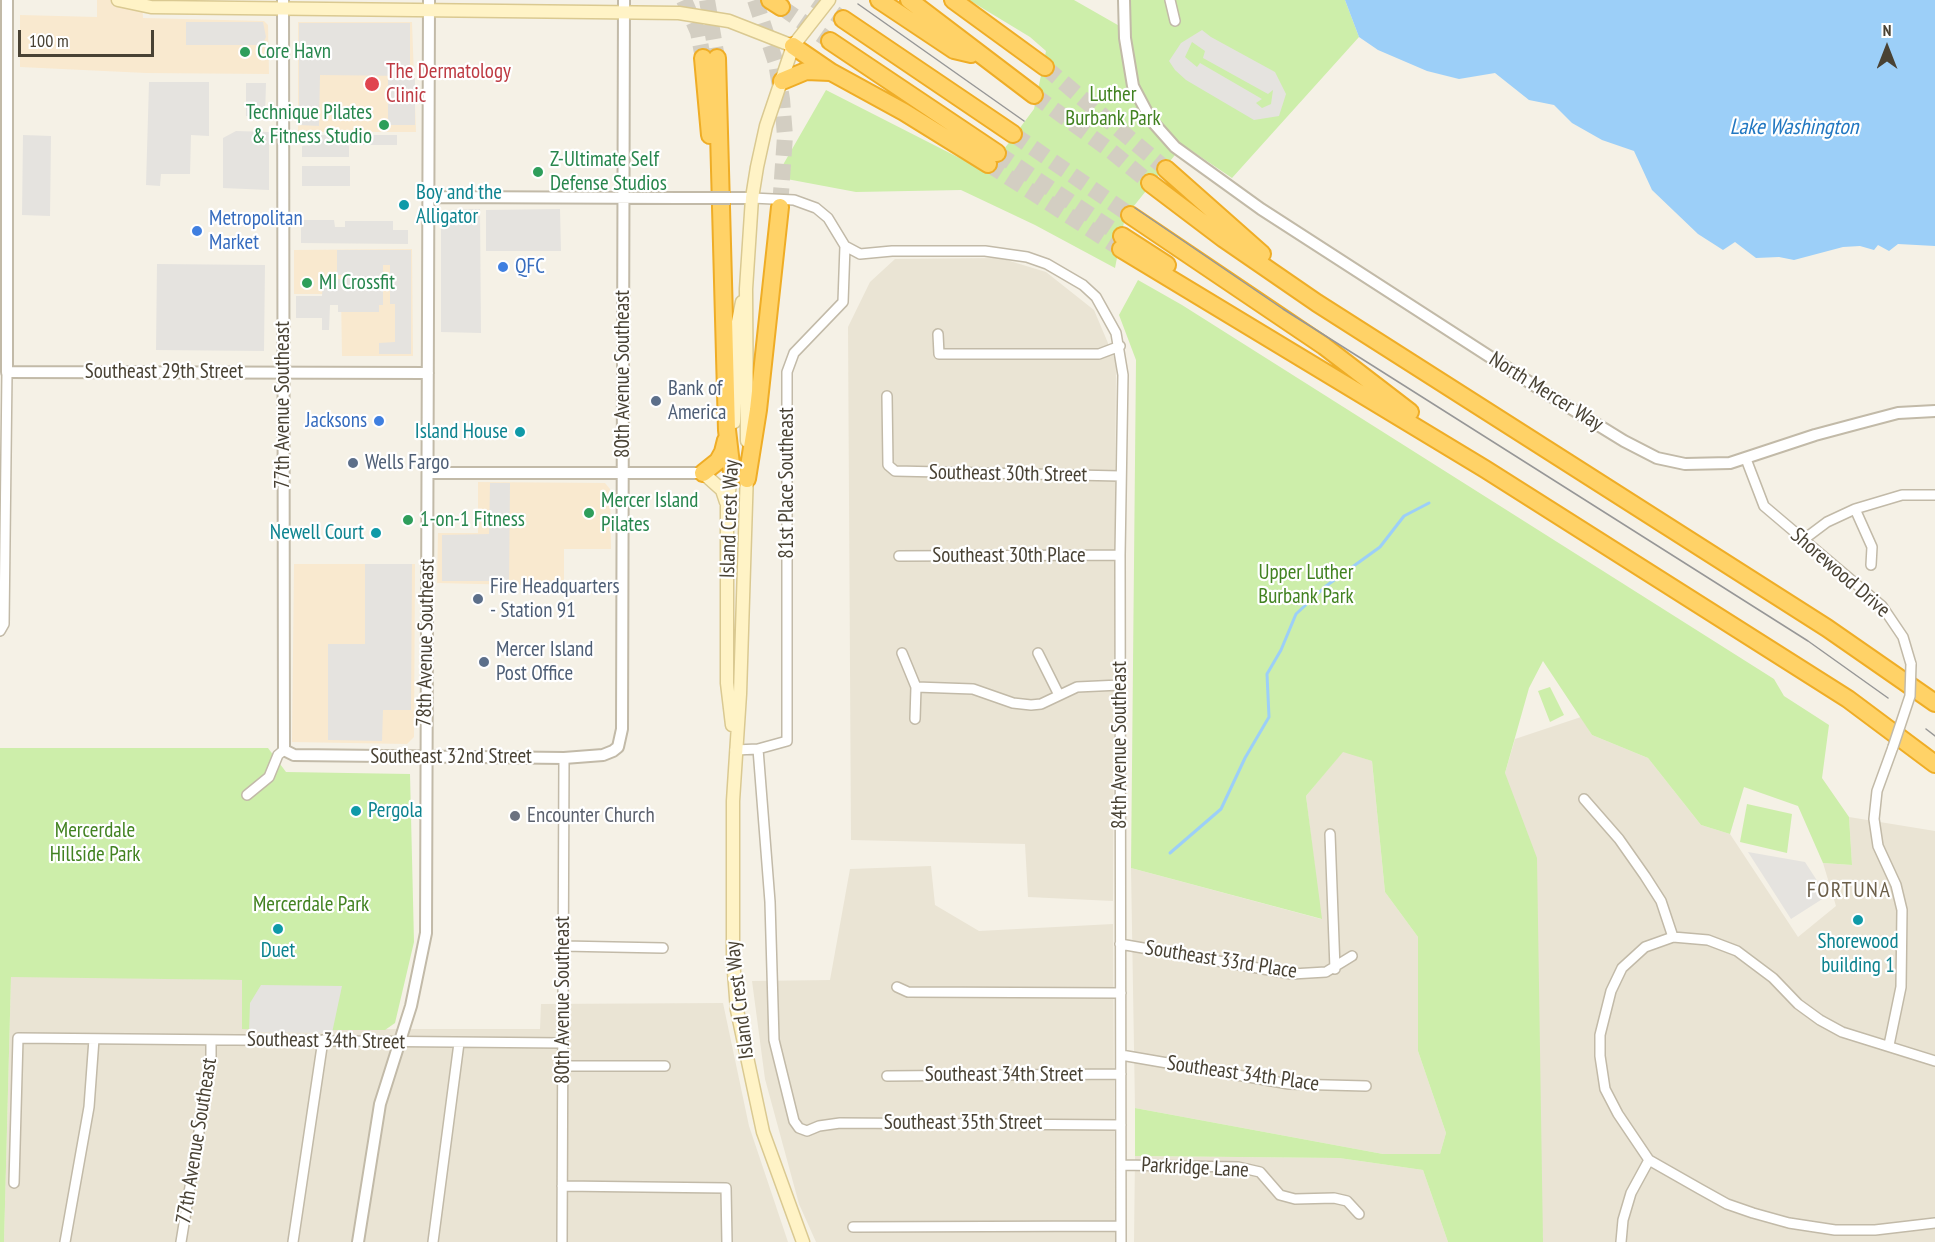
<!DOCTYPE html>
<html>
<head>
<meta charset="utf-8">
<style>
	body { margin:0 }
	#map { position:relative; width:1935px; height:1242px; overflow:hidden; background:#f5f1e6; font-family:"PT Sans Narrow",sans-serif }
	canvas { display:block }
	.north { position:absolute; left:1857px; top:18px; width:60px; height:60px; -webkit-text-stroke:4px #fff; paint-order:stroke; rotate:0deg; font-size:16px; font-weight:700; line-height:24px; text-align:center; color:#494234 }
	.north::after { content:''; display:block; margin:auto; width:21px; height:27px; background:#494234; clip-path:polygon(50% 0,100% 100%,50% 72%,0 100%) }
	.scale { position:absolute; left:18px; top:30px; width:136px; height:27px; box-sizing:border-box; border:3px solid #494234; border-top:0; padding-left:8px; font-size:18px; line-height:21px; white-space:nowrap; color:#494234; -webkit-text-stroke:4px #fff; paint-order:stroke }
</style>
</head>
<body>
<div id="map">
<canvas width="1935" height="1242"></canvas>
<div class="north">N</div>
<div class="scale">100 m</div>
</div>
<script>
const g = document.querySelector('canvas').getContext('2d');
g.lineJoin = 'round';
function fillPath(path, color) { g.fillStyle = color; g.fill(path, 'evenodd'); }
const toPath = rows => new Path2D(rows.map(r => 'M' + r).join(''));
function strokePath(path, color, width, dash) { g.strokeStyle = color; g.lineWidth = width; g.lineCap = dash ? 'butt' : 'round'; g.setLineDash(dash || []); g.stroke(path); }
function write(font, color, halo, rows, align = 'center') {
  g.font = font + ' "PT Sans Narrow",sans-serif'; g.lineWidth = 4.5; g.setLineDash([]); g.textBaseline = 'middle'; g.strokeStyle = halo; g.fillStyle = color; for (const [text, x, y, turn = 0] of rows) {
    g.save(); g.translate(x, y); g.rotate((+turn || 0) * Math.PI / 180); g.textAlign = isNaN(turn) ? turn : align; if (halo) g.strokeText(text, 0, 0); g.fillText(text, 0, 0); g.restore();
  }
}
fillPath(toPath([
	[1000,258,1046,272,1094,310,1116,362,1113,901,1028,897,1025,844,851,840,848,327,870,282,895,259],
	[1581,717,1592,735,1648,758,1701,825,1730,834,1798,937,1836,906,1823,863,1852,865,1849,817,1935,831,1935,1242,1543,1242,1505,773,1515,739],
	[1343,751,1372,761,1385,892,1418,937,1418,1051,1446,1133,1440,1154,1383,1154,1135,1108,1131,868,1321,919,1306,796],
	[931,866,935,905,979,931,1113,924,1115,1242,816,1242,799,1204,765,1079,752,981,830,980,850,869],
	[11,976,243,980,243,1029,540,1029,541,1004,723,1003,749,1126,788,1242,4,1242],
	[1135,1156,1339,1158,1423,1170,1448,1242,1134,1242]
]), '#eae4d4');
fillPath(toPath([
	[97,0,142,0,143,18,264,21,268,25,269,74,146,73,20,67,20,15,97,17],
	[298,22,412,22,416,132,298,132],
	[412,249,413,356,342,356,341,294,294,294,294,250],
	[478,482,605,483,610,489,611,549,564,549,564,586,437,583,438,533,478,533],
	[294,564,415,564,414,737,407,744,292,742]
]), '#f9e9cf');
fillPath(toPath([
	[969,0,1074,0,1130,32,1131,0,1345,0,1359,37,1232,178,1183,145,1125,217,1115,268,1035,225,961,190,856,192,776,177,826,90,987,172,1034,109,1046,51,1030,37],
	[1138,280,1182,305,1774,679,1784,696,1829,725,1822,778,1849,817,1852,865,1823,863,1798,806,1744,787,1730,834,1701,825,1648,758,1592,735,1543,661,1529,688,1505,773,1537,858,1543,1242,1448,1242,1423,1170,1339,1158,1135,1156,1135,1108,1383,1154,1440,1154,1446,1133,1418,1051,1418,937,1385,892,1372,761,1343,752,1306,796,1322,919,1131,868,1136,360,1119,315],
	[1550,687,1564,715,1550,722,1538,691],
	[0,748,268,748,286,772,410,774,414,942,395,1023,385,1030,318,1030,315,1032,242,1029,242,980,11,977,4,1242,0,1242],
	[1747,804,1792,814,1787,853,1740,842]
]), '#cdeeaa');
fillPath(toPath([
	[186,22,263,22,266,37,262,45,186,45],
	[299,23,410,23,410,76,320,75,319,126,299,125],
	[1202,30,1211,37,1275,72,1286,94,1279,116,1254,120,1186,80,1175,70,1169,61,1181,43],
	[1192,42,1205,51,1203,58,1268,94,1273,90,1271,104,1262,108,1256,103,1262,99,1200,63,1197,67,1185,57],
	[388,78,415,78,415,125,388,125],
	[149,82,209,82,209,136,191,135,190,174,161,174,160,186,146,185],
	[246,83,266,83,265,117,246,116],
	[236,131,269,132,269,190,223,188,223,138],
	[23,135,51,136,50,216,22,215],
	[311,135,397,135,397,145,349,145,349,157,302,157,302,146,311,145],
	[302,166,350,166,350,186,302,186],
	[480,209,481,333,441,332,441,215,447,210],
	[560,209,561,251,486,251,486,210],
	[301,220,334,220,335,227,345,227,345,221,393,221,393,230,408,230,408,244,301,243],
	[337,250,411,250,411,354,379,354,379,343,395,342,395,304,390,304,390,265,383,265,383,305,379,305,379,312,338,312,338,305,330,305,329,330,322,330,322,318,296,318,296,296,322,296,323,279,344,279,344,275,337,275],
	[157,264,265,265,264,351,156,350],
	[490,483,510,483,509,581,442,581,442,535,489,534],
	[365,564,412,564,411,710,383,710,382,741,328,740,328,644,365,644],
	[1748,852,1805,862,1827,896,1791,919],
	[261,985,342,986,332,1033,249,1032,250,1003]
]), '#e5e3df');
fillPath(toPath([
	[1345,0,1935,0,1935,246,1898,244,1889,251,1878,245,1874,250,1860,246,1843,247,1794,260,1779,257,1756,258,1735,242,1723,250,1698,234,1652,190,1634,151,1602,140,1572,123,1554,105,1529,100,1495,73,1459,79,1427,71,1378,50,1359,37]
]), '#9ccff8');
strokePath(toPath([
	[1170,853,1221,809,1245,758,1269,717,1267,674,1281,650,1296,614,1326,586,1380,547,1404,516,1429,503]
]), '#9ccff8', 3);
strokePath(toPath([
	[684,0,698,32,703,58],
	[707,0,717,58],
	[755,0,776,63,782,99,785,136,780,207],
	[815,0,843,19],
	[781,7,830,41],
	[1045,67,1166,169],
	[1034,95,1111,151,1150,183],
	[1013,134,1130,215],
	[997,153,1122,236],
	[988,164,1121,249]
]), '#d3cec2', 16, [16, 8]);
const minor = toPath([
	[1170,0,1175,21],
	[752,198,794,200,816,208,828,218,845,246,860,254,892,251,985,251,1027,257,1047,264,1083,285,1096,297,1116,333,1123,375,1120,555,1121,1242],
	[938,334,939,354,1099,354,1120,346],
	[887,396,888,465,895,471,1120,476],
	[1746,459,1764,506,1882,606,1903,637,1911,664],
	[1855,509,1872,547,1871,565],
	[1803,540,1827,522,1855,509,1902,495,1935,495],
	[899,556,1120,555],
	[0,631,4,624,7,372],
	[902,653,916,687,915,719],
	[1038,653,1059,695],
	[916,687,973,689,1013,703,1031,705,1041,704,1077,687,1120,685],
	[758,749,770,902,774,1040,794,1121,799,1128,807,1131,819,1126,840,1123,1121,1125],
	[735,750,758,749,787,741,787,372,794,353,843,302,845,246],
	[247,795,269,777,278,755,284,750],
	[1584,799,1619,839,1645,876,1661,901,1673,937],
	[1330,834,1335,969],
	[1120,944,1292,974,1326,972,1352,956],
	[563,946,663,948],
	[897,987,908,992,1121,993],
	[1889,1045,1901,987,1902,910,1896,885,1878,846,1874,819,1877,791,1893,747],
	[1121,1055,1289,1084,1366,1086],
	[1935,1061,1842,1032,1820,1020,1798,1004,1773,978,1737,951,1708,940,1673,937,1645,947,1622,968,1611,991,1600,1035,1600,1056,1605,1089,1618,1114,1649,1160,1700,1189,1727,1204,1753,1213,1789,1223,1835,1230,1875,1230,1935,1223],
	[563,1066,665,1066],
	[887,1076,1121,1074],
	[1121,1165,1238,1167,1260,1172,1280,1195,1295,1199,1334,1198,1347,1201,1359,1214],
	[14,1183,18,1038,563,1043],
	[562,1186,726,1188,727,1242],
	[853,1227,1121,1226],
	[65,1242,89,1107,94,1039],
	[181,1242,211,1058,211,1041],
	[293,1242,323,1040],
	[433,1242,459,1043],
	[562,1242,564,758],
	[1621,1242,1623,1220,1631,1193,1649,1160]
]);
const tertiary = toPath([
	[7,0,7,372,428,373],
	[283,0,284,750,294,755,564,758,603,755,613,751,618,747,622,729,624,0],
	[1124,0,1125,38,1133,86,1151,120,1175,147,1261,209,1546,393,1624,441,1657,458,1685,464,1730,463,1815,435,1860,423,1898,413,1935,411],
	[428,197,680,198],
	[730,198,752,198],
	[428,473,703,473],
	[358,1242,380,1104,411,1006,426,933,429,0]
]);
const secondary = toPath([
	[118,0,151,7,679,13,729,21,793,46],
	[734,422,738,322,742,302],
	[747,441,746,289,752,198,757,167,766,126,793,46,829,0],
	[747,471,740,694,733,801,733,959,737,1010,763,1132,803,1242],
	[703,473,722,490,726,502],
	[732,725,727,683,727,507,732,467]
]);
const motorway = toPath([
	[770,0,781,7],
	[879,0,954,50,971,54],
	[909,0,1034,95],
	[953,0,1045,67],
	[843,19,1013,134],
	[830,41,997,153],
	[793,46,831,72,904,112,988,164],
	[703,58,710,135],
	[717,58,727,430,732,473],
	[782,81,806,71,830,72],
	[1166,169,1262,254],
	[1150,183,1224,239,1317,303,1827,628,1935,703],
	[1130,215,1324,346,1410,412],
	[1122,236,1167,265],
	[1121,249,1485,469,1848,699,1935,764],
	[703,473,718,461,723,452,726,440],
	[747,479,758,410,780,207]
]);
strokePath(minor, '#c2baa8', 12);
strokePath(tertiary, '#c2baa8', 14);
strokePath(secondary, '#dac991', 15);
strokePath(motorway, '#efad26', 20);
strokePath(minor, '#fff', 9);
strokePath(tertiary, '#fff', 10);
strokePath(secondary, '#fff3c6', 12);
strokePath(motorway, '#ffd267', 16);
strokePath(toPath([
	[858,4,1024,121],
	[1135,208,1283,309,1808,641,1888,698],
	[1926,729,1935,736]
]), '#979797', 1.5);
const minorBridge = toPath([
	[1893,747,1910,696,1911,664]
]);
const tertiaryBridge = toPath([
	[680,198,730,198]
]);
strokePath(minorBridge, '#c2baa8', 12, []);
strokePath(tertiaryBridge, '#c2baa8', 14, []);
strokePath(minorBridge, '#fff', 9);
strokePath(tertiaryBridge, '#fff', 10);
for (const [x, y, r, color] of [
	[245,52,6,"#2e9e5b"],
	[372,84,8,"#e0444e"],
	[384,125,6,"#2e9e5b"],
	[538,172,6,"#2e9e5b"],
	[404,205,6,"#0f9aa8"],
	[197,231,6,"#3f7fe0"],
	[503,267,6,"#3f7fe0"],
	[307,283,6,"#2e9e5b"],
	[656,401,6,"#5c6f8a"],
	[379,421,6,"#3f7fe0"],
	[520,432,6,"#0f9aa8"],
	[353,463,6,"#5c6f8a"],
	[589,513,6,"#2e9e5b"],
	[408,520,6,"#2e9e5b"],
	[376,533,6,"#0f9aa8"],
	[478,599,6,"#5c6f8a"],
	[484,662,6,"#5c6f8a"],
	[356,811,6,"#0f9aa8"],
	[515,816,6,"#6b7280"],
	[1858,920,6,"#0f9aa8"],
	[278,929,6,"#0f9aa8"]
]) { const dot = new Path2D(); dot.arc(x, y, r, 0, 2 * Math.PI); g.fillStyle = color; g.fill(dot); strokePath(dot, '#fff', 2); }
write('21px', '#27864d', '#fff', [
	["Core Havn",257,52],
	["Technique Pilates",372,113,"right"],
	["& Fitness Studio",372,137,"right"],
	["Z-Ultimate Self",550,160],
	["Defense Studios",550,184],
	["MI Crossfit",319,283],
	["Mercer Island",601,501],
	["Pilates",601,525],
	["1-on-1 Fitness",420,520]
], 'left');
write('21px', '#be3a42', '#fff', [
	["The Dermatology",386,72],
	["Clinic",386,96]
], 'left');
write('21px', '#428221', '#fff', [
	["Luther",1113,95],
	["Burbank Park",1113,119],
	["Upper Luther",1306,573],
	["Burbank Park",1306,597],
	["Mercerdale",95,831],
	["Hillside Park",95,855],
	["Mercerdale Park",311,905]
]);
write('21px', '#0d838f', '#fff', [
	["Boy and the",416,193],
	["Alligator",416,217],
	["Island House",508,432,"right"],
	["Newell Court",364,533,"right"],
	["Pergola",368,811],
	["Shorewood",1858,942,"center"],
	["building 1",1858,966,"center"],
	["Duet",278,951,"center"]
], 'left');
write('21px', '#366cbe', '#fff', [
	["Metropolitan",209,219],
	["Market",209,243],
	["QFC",515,267],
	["Jacksons",367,421,"right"]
], 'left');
write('21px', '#494234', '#fff', [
	["Southeast 29th Street",164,372],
	["80th Avenue Southeast",623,374,-90],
	["North Mercer Way",1546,392,32],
	["77th Avenue Southeast",283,405,-90],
	["Southeast 30th Street",1008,474,1],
	["81st Place Southeast",787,483,-90],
	["Island Crest Way",730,519,-88],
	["Southeast 30th Place",1009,556],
	["Shorewood Drive",1840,573,41],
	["78th Avenue Southeast",426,643,-89],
	["84th Avenue Southeast",1120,745,-90],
	["Southeast 32nd Street",451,757],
	["Southeast 33rd Place",1221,960,9],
	["80th Avenue Southeast",563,1000,-90],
	["Island Crest Way",740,1000,-97],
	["Southeast 34th Street",326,1041,1],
	["Southeast 34th Place",1243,1074,8],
	["Southeast 34th Street",1004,1075],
	["Southeast 35th Street",963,1123],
	["77th Avenue Southeast",197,1141,-81],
	["Parkridge Lane",1195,1168,3]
]);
write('21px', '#4e5e75', '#fff', [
	["Bank of",668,389],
	["America",668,413],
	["Wells Fargo",365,463],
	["Fire Headquarters",490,587],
	["- Station 91",490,611],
	["Mercer Island",496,650],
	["Post Office",496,674]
], 'left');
write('21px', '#5b616d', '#fff', [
	["Encounter Church",527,816]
], 'left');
write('italic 22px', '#2177c1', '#fff', [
	["Lake Washington",1794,128]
]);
g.letterSpacing = '1.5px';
write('22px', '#6d604a', '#fff', [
	["FORTUNA",1849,891]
]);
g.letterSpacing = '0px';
</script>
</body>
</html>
